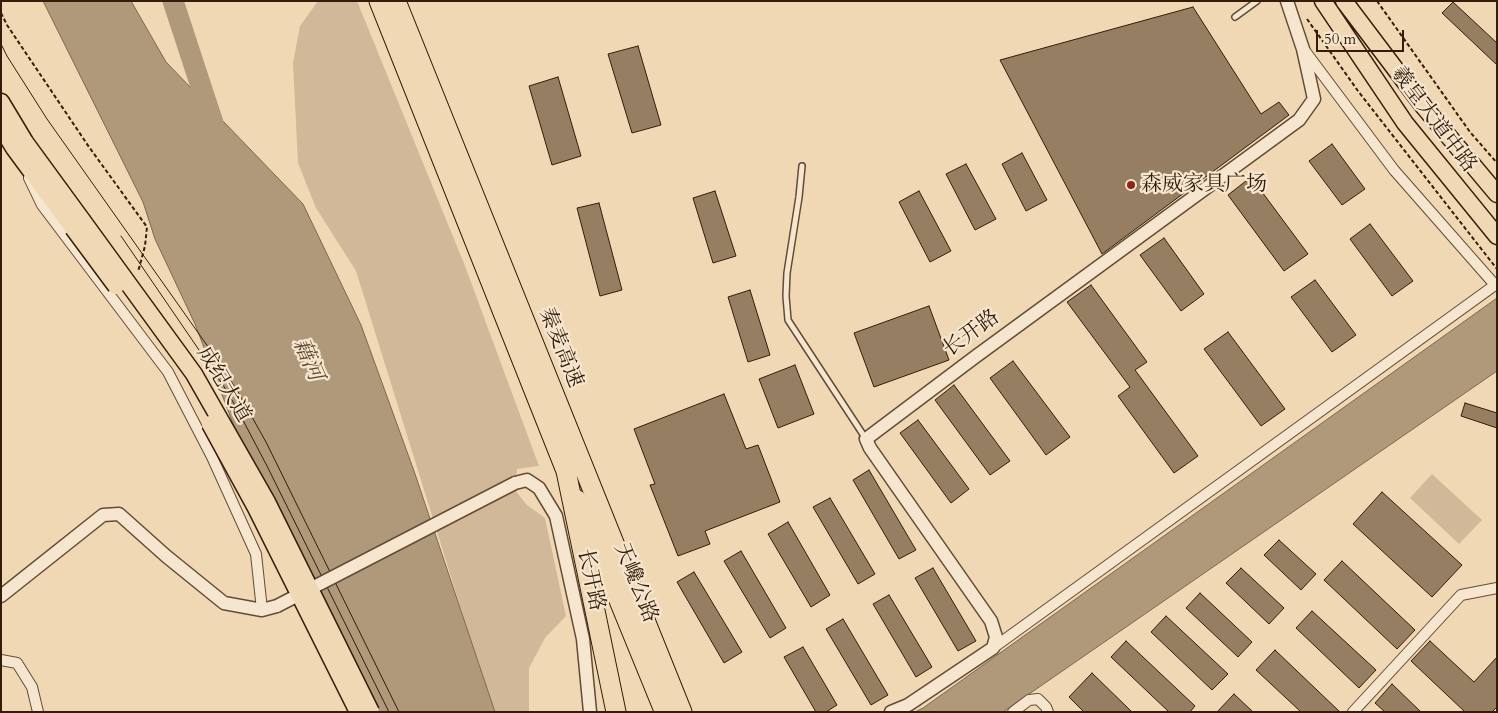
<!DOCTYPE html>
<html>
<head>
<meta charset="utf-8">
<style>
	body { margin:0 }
	#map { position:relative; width:1498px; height:713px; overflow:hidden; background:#f1d8b5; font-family:Cardo,serif }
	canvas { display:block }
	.frame { position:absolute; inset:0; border:2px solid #331d09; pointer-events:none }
	.scale { position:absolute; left:1316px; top:30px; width:88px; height:22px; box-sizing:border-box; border:2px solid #331d09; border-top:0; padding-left:6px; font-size:15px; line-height:18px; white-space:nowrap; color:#331d09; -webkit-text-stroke:4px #f6e6cf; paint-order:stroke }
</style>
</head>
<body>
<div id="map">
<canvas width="1498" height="713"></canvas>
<div class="frame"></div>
<div class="scale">50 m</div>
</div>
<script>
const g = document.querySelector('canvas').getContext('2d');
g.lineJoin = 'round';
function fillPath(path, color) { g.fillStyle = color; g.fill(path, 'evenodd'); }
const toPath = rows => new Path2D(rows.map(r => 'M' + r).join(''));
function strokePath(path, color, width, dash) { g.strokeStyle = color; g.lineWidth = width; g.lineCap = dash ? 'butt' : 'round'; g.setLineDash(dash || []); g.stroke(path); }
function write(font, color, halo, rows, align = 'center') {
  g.font = font + ' Cardo,"Noto Serif SC",serif'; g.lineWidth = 4.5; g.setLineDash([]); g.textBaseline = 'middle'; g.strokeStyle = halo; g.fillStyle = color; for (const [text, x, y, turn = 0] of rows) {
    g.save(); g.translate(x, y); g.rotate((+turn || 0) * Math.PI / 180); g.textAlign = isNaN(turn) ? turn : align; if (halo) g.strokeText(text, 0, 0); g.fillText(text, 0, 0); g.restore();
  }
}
fillPath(toPath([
	[318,1,357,1,465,266,539,466,517,469,515,490,527,505,545,518,566,616,545,638,529,668,529,712,495,712,470,638,356,271,316,208,298,163,293,63,300,26],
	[1432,474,1482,520,1459,544,1410,498]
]), '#d1b898');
const water = toPath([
	[43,1,131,1,166,62,303,204,361,325,414,471,495,712,373,712,242,447,195,324,155,239,143,202,43,1],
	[1497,298,1497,371,1003,712,915,712,923,708,1497,298]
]);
fillPath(water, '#b0987b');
strokePath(water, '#7e674d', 1);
strokePath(toPath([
	[173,1,216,132]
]), '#b0987b', 21);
const building = toPath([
	[1453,2,1497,43,1497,65,1442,13,1453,2],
	[1193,7,1261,114,1279,102,1289,115,1102,254,1000,60,1193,7],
	[638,46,661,125,632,133,608,54,638,46],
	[558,77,581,156,552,165,529,86,558,77],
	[1332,144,1365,189,1342,205,1309,161,1332,144],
	[1022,153,1047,200,1026,211,1002,164,1022,153],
	[966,164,996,219,975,230,946,174,966,164],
	[1251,177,1308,254,1284,271,1228,195,1251,177],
	[715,191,736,256,713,263,693,198,715,191],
	[919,191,951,251,930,262,899,202,919,191],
	[599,203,622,290,600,296,577,208,599,203],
	[1370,224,1413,281,1392,296,1350,239,1370,224],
	[1164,238,1204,294,1181,311,1140,255,1164,238],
	[1315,280,1356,335,1332,352,1291,297,1315,280],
	[1091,285,1147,362,1135,370,1198,456,1174,473,1118,396,1130,387,1067,302,1091,285],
	[750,290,770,355,748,362,728,297,750,290],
	[929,306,949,360,874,387,854,333,929,306],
	[1228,332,1285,409,1261,426,1204,349,1228,332],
	[1013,361,1070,437,1046,455,990,378,1013,361],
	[795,365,814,414,778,428,759,379,795,365],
	[954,385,1010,461,990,475,935,400,954,385],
	[724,394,746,449,758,445,780,502,705,531,710,544,678,556,650,485,655,484,634,429,724,394],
	[1465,403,1497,413,1497,428,1461,416,1465,403],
	[918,420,969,489,951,503,900,433,918,420],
	[869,470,916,550,899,559,853,480,869,470],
	[1382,492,1462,565,1432,597,1353,524,1382,492],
	[830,498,875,574,858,584,813,507,830,498],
	[788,522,830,595,811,607,768,534,788,522],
	[1279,540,1316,574,1301,590,1264,555,1279,540],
	[741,551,786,628,770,638,724,561,741,551],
	[1342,561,1415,630,1397,649,1324,580,1342,561],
	[933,568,976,641,958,651,915,578,933,568],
	[1241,568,1284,608,1269,624,1226,583,1241,568],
	[694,572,742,652,724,663,677,582,694,572],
	[1200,593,1252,642,1238,657,1186,608,1200,593],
	[889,595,932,667,916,677,873,604,889,595],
	[1312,611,1376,670,1359,688,1296,628,1312,611],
	[1166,616,1228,674,1212,690,1151,632,1166,616],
	[843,619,888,695,871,705,826,629,843,619],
	[1126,641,1195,706,1190,712,1169,712,1111,657,1126,641],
	[1430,641,1474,682,1497,657,1497,707,1492,712,1465,712,1411,661,1430,641],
	[803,647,837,705,826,712,816,712,784,657,803,647],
	[1275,650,1340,712,1301,712,1256,670,1275,650],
	[1092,673,1132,712,1084,712,1069,697,1092,673],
	[1392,684,1421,712,1385,712,1375,703,1392,684],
	[1234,694,1253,712,1217,712,1234,694]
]);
fillPath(building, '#967e62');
strokePath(building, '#331d09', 1);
const service = toPath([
	[1235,17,1257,1],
	[802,166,799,197,787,273,786,296,788,320,866,439]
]);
const minor = toPath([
	[29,178,42,205,168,372,212,457,256,554,262,610],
	[993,648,1495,285,1394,170,1305,51],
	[1,660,17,663,32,687,38,712],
	[1013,712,1029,700,1038,699,1046,707,1048,712],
	[1353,712,1461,595,1497,588]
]);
const tertiary = toPath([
	[515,483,527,480,539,488,556,516,583,639,590,712],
	[1,596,103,515,119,514,166,556,224,603,262,610,277,606],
	[891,712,908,705,993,648,996,637,991,621,870,448,866,439,975,357,1299,120,1314,99,1303,49,1287,1]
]);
const primary = toPath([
	[1323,1,1405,123,1497,236],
	[1344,1,1424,107,1497,194],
	[1,102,25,142,82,220],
	[1,127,14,148,73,228]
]);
const trunk = toPath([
	[577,499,664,712]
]);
const motorway = toPath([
	[379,1,566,471,616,712],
	[396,1,682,712]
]);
strokePath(service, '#624c34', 8);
strokePath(minor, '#624c34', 12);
strokePath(tertiary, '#624c34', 15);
strokePath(primary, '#331d09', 19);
strokePath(trunk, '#331d09', 20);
strokePath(motorway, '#331d09', 21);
strokePath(toPath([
	[1377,1,1470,132,1497,163],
	[1,13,7,25,89,147,147,227,145,246,138,272],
	[1307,19,1358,91,1497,269]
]), '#331d09', 2, [4, 2.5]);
strokePath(service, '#f6e6cf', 5);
strokePath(minor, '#f6e6cf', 10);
strokePath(tertiary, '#f6e6cf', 12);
strokePath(primary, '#f1d8b5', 16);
strokePath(trunk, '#f1d8b5', 18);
strokePath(motorway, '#f1d8b5', 19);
strokePath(toPath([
	[1,44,7,56,47,119,216,358,238,392,266,442,399,712],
	[121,236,223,385,236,407,267,466,389,712]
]), '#331d09', 1);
const tertiaryBridge = toPath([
	[277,606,515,483]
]);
const primaryBridge = toPath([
	[82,220,194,374,267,502,371,712],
	[73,228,116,286],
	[210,424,256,508,358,712]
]);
strokePath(tertiaryBridge, '#624c34', 15, []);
strokePath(primaryBridge, '#331d09', 19, []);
strokePath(tertiaryBridge, '#f6e6cf', 12);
strokePath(primaryBridge, '#f1d8b5', 16);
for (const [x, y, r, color] of [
	[1131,185,5,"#8f2418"]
]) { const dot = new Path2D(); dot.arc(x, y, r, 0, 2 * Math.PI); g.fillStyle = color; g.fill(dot); strokePath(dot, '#f6e6cf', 2); }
write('21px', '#331d09', '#f6e6cf', [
	["羲皇大道中路",1433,120,53],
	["长开路",972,334,-36],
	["秦麦高速",560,348,68],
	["成纪大道",223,385,59],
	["长开路",590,580,78],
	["天巉公路",635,583,68]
]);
write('21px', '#331d09', '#f6e6cf', [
	["森威家具广场",1141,185]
], 'left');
write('italic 22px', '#5f4831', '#f6e6cf', [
	["藉河",307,360,66]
]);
</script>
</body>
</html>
